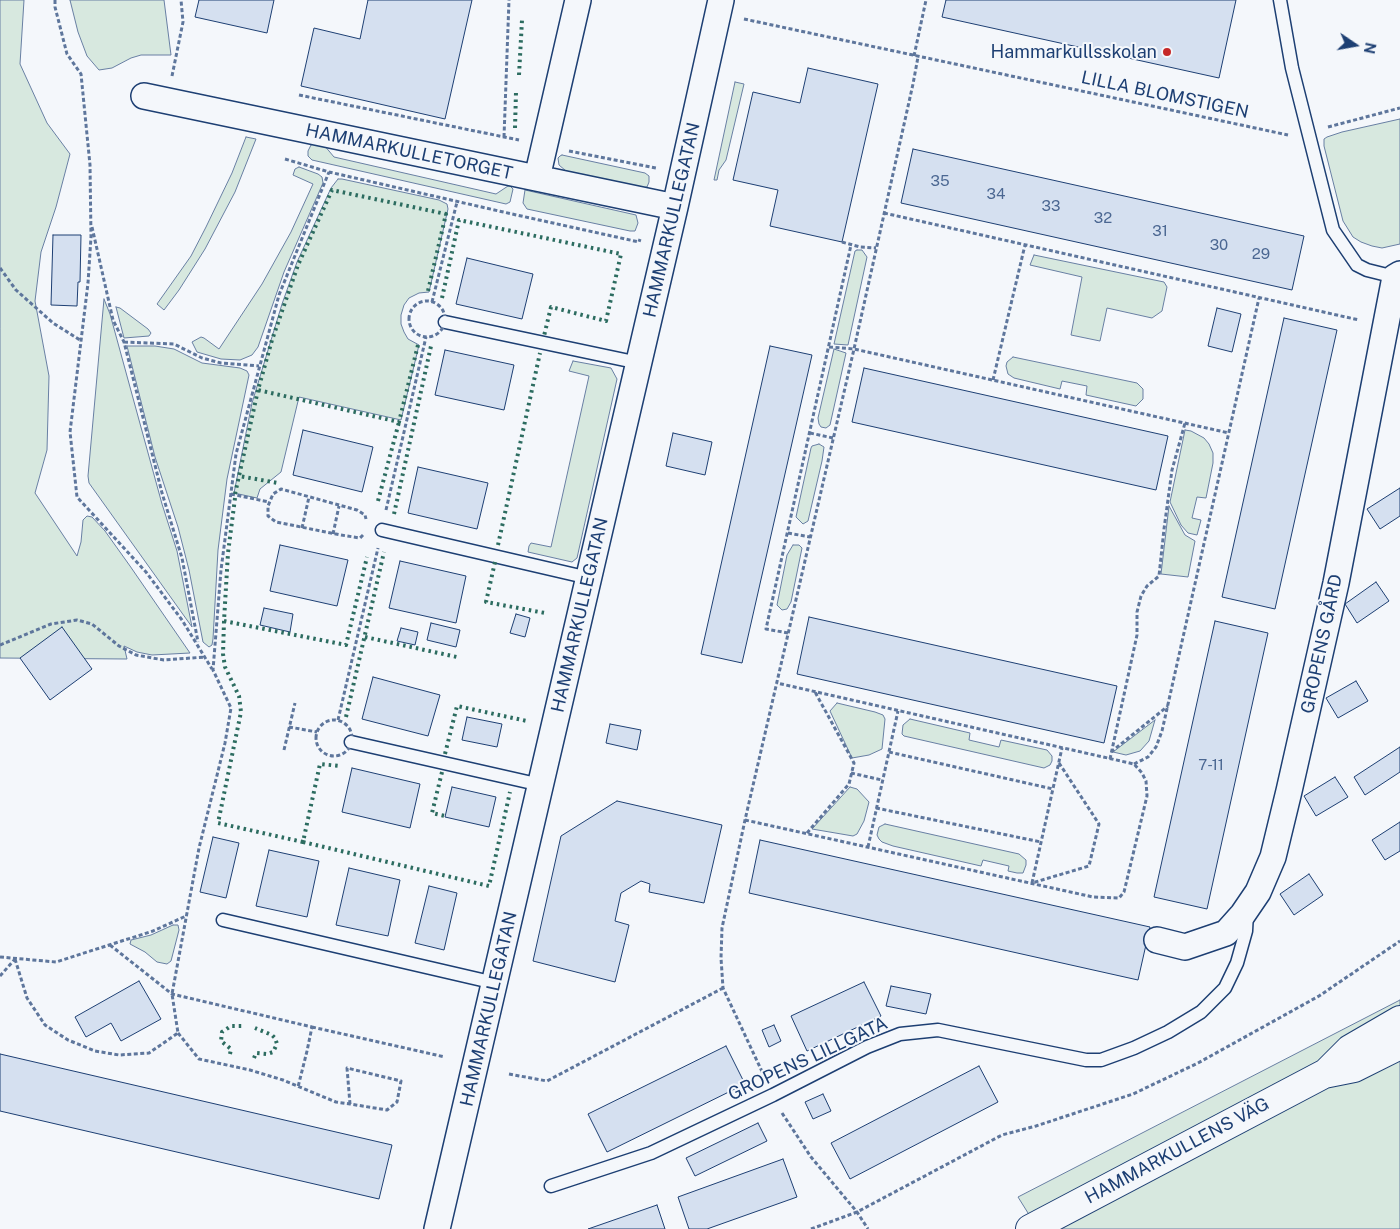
<!DOCTYPE html>
<html>
<head>
<meta charset="utf-8">
<style>
	body { margin:0 }
	#map { position:relative; width:1400px; height:1229px; overflow:hidden; background:#f4f7fb; font-family:"Public Sans",sans-serif }
	canvas { display:block }
	.north { position:absolute; left:1330px; top:20px; width:50px; height:50px; -webkit-text-stroke:4px #f4f7fb; paint-order:stroke; rotate:102deg; font-size:14px; font-weight:700; line-height:20px; text-align:center; color:#1d3f73 }
	.north::after { content:''; display:block; margin:auto; width:18px; height:22px; background:#1d3f73; clip-path:polygon(50% 0,100% 100%,50% 72%,0 100%) }
</style>
</head>
<body>
<div id="map">
<canvas width="1400" height="1229"></canvas>
<div class="north">N</div>
</div>
<script>
const g = document.querySelector('canvas').getContext('2d');
g.lineJoin = 'round';
function fillPath(path, color) { g.fillStyle = color; g.fill(path, 'evenodd'); }
const toPath = rows => new Path2D(rows.map(r => 'M' + r).join(''));
function strokePath(path, color, width, dash) { g.strokeStyle = color; g.lineWidth = width; g.lineCap = dash ? 'butt' : 'round'; g.setLineDash(dash || []); g.stroke(path); }
function write(font, color, halo, rows, align = 'center') {
  g.font = font + ' "Public Sans",sans-serif'; g.lineWidth = 4; g.setLineDash([]); g.textBaseline = 'middle'; g.strokeStyle = halo; g.fillStyle = color; for (const [text, x, y, turn = 0] of rows) {
    g.save(); g.translate(x, y); g.rotate((+turn || 0) * Math.PI / 180); g.textAlign = isNaN(turn) ? turn : align; if (halo) g.strokeText(text, 0, 0); g.fillText(text, 0, 0); g.restore();
  }
}
const green = toPath([
	[0,0,24,0,20,64,47,123,70,154,56,207,41,252,35,301,49,376,47,450,35,493,77,556,81,542,83,520,87,516,92,517,105,531,130,566,190,653,152,655,137,652,124,646,127,659,0,658,0,0],
	[70,0,164,0,171,55,141,55,131,58,112,68,99,70,87,56,78,32,70,0],
	[735,82,744,84,726,160,719,170,717,180,714,180,735,82],
	[1400,119,1400,244,1382,248,1372,246,1361,242,1353,237,1343,221,1324,146,1324,139,1327,137,1342,132,1400,119],
	[246,137,256,139,235,192,205,249,179,290,164,310,157,304,191,256,206,227,232,173,246,137],
	[315,143,324,145,334,157,496,194,508,186,510,186,513,189,510,202,506,204,312,160,308,156,308,151,311,145,315,143],
	[562,155,645,173,649,176,649,182,647,187,641,188,566,171,559,165,558,158,560,156,562,155],
	[299,167,318,174,322,177,323,183,284,272,258,347,252,355,240,360,221,359,197,352,192,342,201,337,204,338,219,349,262,284,291,232,313,184,293,175,295,169,299,167],
	[338,179,342,179,439,200,447,204,448,209,429,292,419,293,409,298,404,305,401,315,401,324,404,332,408,339,419,345,401,420,299,397,281,472,260,489,257,498,234,493,252,403,282,304,297,262,331,188,338,179],
	[525,190,636,215,638,223,635,231,630,231,527,209,523,203,525,190],
	[857,250,862,250,867,257,848,345,834,344,855,251,857,250],
	[1034,255,1164,282,1167,287,1162,311,1152,318,1107,308,1100,341,1071,335,1082,277,1030,265,1034,255],
	[104,299,110,314,162,504,177,551,192,627,89,483,88,476,104,299],
	[116,307,120,308,148,329,151,333,149,336,124,338,116,307],
	[127,346,155,346,174,349,202,363,240,368,247,371,249,375,227,479,218,550,213,639,212,645,209,647,203,642,189,570,178,527,155,457,127,346],
	[834,349,846,353,830,425,826,428,821,427,819,424,818,418,834,349],
	[1013,357,1137,383,1143,389,1143,399,1136,406,1086,395,1087,386,1062,381,1060,389,1014,378,1008,374,1006,366,1007,362,1013,357],
	[573,361,611,368,617,379,577,558,572,562,528,552,529,546,531,543,551,547,589,376,569,371,573,361],
	[1185,430,1191,431,1204,438,1209,444,1213,453,1213,463,1206,498,1197,497,1192,518,1201,520,1197,535,1188,533,1181,525,1170,502,1185,430],
	[819,444,824,447,822,461,808,521,803,524,796,517,811,448,812,446,819,444],
	[1169,506,1185,535,1195,541,1188,577,1161,574,1169,506],
	[793,545,799,545,802,548,791,602,787,609,782,610,777,605,787,555,793,545],
	[837,703,875,712,883,715,885,719,882,749,869,755,852,758,830,711,837,703],
	[910,719,970,733,969,740,999,747,1001,740,1047,750,1052,756,1052,761,1050,765,1044,768,904,736,902,734,903,725,910,719],
	[1155,720,1149,741,1140,751,1126,755,1113,752,1155,720],
	[850,787,857,789,869,802,864,821,857,834,853,836,812,829,850,787],
	[885,824,1019,854,1026,860,1026,865,1023,873,1017,873,1008,871,1009,866,983,860,981,866,893,846,882,842,879,839,877,835,879,827,885,824],
	[173,925,178,925,179,930,171,961,167,964,157,962,145,952,130,944,131,940,151,935,173,925],
	[1400,1000,1400,1229,1038,1229,1018,1197,1400,1000]
]);
fillPath(green, '#d7e8df');
strokePath(green, '#687fa3', 1);
const building = toPath([
	[199,0,274,0,267,33,195,17,199,0],
	[368,0,472,0,445,119,301,86,314,28,360,39,368,0],
	[946,0,1236,0,1219,78,942,17,946,0],
	[808,68,878,84,842,242,770,226,778,190,733,180,753,92,800,103,808,68],
	[913,149,1304,236,1292,290,901,203,913,149],
	[53,235,81,235,80,282,78,282,77,306,51,305,53,235],
	[467,258,533,274,522,319,456,304,467,258],
	[1217,308,1241,314,1232,352,1208,346,1217,308],
	[1284,318,1337,330,1275,609,1222,597,1284,318],
	[770,346,812,355,742,663,701,654,770,346],
	[445,350,514,365,504,410,435,395,445,350],
	[864,368,1168,436,1156,490,852,422,864,368],
	[303,430,373,447,362,492,293,475,303,430],
	[673,433,712,442,705,475,666,466,673,433],
	[418,467,488,483,477,529,408,513,418,467],
	[1400,488,1400,516,1380,529,1367,509,1400,488],
	[280,545,348,560,337,606,270,591,280,545],
	[400,561,466,576,456,623,389,608,400,561],
	[1376,582,1389,601,1357,623,1345,604,1376,582],
	[264,608,293,614,290,632,260,625,264,608],
	[516,614,530,618,525,637,510,633,516,614],
	[809,617,1117,686,1104,743,797,674,809,617],
	[1215,621,1268,633,1207,909,1154,897,1215,621],
	[431,623,460,630,456,647,427,640,431,623],
	[62,627,92,669,50,700,20,658,62,627],
	[401,628,418,632,415,645,397,641,401,628],
	[373,677,440,695,428,736,362,719,373,677],
	[1356,681,1368,701,1338,718,1326,698,1356,681],
	[467,717,502,724,497,747,462,740,467,717],
	[610,724,641,730,637,750,606,743,610,724],
	[1400,747,1400,772,1365,795,1354,777,1400,747],
	[352,768,420,784,410,828,342,812,352,768],
	[1335,777,1348,797,1316,816,1304,796,1335,777],
	[452,787,496,797,489,827,445,817,452,787],
	[617,801,722,825,704,903,649,892,650,884,641,881,621,893,615,921,629,925,615,982,533,961,561,836,617,801],
	[1400,822,1400,851,1385,860,1372,840,1400,822],
	[213,837,239,843,226,898,200,892,213,837],
	[760,840,1150,927,1138,980,749,893,760,840],
	[269,850,319,861,307,917,256,906,269,850],
	[349,868,400,880,388,936,336,925,349,868],
	[1309,874,1323,895,1294,915,1280,894,1309,874],
	[429,886,457,893,444,950,415,943,429,886],
	[139,981,161,1019,121,1041,111,1023,86,1037,75,1017,139,981],
	[864,982,881,1016,807,1051,791,1016,864,982],
	[891,986,931,994,926,1014,886,1006,891,986],
	[774,1025,781,1041,769,1047,762,1030,774,1025],
	[726,1046,745,1084,607,1152,588,1114,726,1046],
	[0,1054,392,1145,379,1199,0,1111,0,1054],
	[979,1066,998,1102,850,1179,831,1143,979,1066],
	[823,1094,831,1111,813,1119,805,1102,823,1094],
	[758,1123,767,1141,695,1176,686,1158,758,1123],
	[783,1159,797,1197,707,1229,689,1229,678,1197,783,1159],
	[657,1205,665,1229,588,1229,657,1205]
]);
fillPath(building, '#d5e0f0');
strokePath(building, '#1d3f73', 1);
const lane = toPath([
	[1280,0,1292,68,1333,230,1357,265,1367,270,1395,277],
	[445,322,639,363],
	[382,530,589,578],
	[351,742,541,785],
	[223,920,495,983],
	[551,1186,651,1153,773,1095,867,1047,900,1034,938,1030,1086,1060,1101,1060,1134,1048,1168,1032,1201,1012,1225,988,1237,963,1246,931,1247,912]
]);
const street = toPath([
	[144,96,675,207],
	[537,178,578,0],
	[1157,940,1185,947,1226,933,1243,914,1258,892,1273,857,1289,791,1336,583,1395,277,1400,274],
	[437,1229,675,207,721,0]
]);
const secondary = toPath([
	[1326,1073,1350,1049,1400,1020],
	[1030,1229,1324,1074,1354,1068,1400,1045]
]);
strokePath(lane, '#1d3f73', 15);
strokePath(street, '#1d3f73', 28);
strokePath(secondary, '#1d3f73', 30);
strokePath(toPath([
	[55,0,55,7,67,54,81,74,90,165,91,237,88,283,70,432,77,497,146,572,182,620,212,669],
	[744,19,1288,135],
	[914,56,926,0],
	[172,76,183,22,181,0],
	[299,95,519,140],
	[1328,127,1400,108],
	[504,137,509,0],
	[569,151,656,168,656,170],
	[285,159,329,172,512,214,639,242,640,239],
	[884,213,1359,320],
	[92,227,113,320,124,342,162,493,182,558,198,642],
	[842,242,860,247,876,248],
	[0,268,16,290,53,323,80,340],
	'409 319a18 18 0 1 1 36 0a18 18 0 1 1-36 0Z',
	[432,302,457,202],
	[124,342,174,344,202,358,221,363,259,366],
	[829,347,854,349,1229,433],
	[993,380,1025,245],
	[810,433,833,438],
	[231,494,269,502],
	[386,510,426,337],
	[302,528,309,497],
	[788,533,810,537],
	[333,534,339,506],
	[363,535,360,538,341,535,276,522,268,516,268,506,273,494,281,489,357,510,365,515,366,519],
	[788,633,766,629,851,245],
	[0,645,51,624,77,620,92,624,119,646,136,655,164,660,205,657],
	[338,720,378,548],
	'316 738a18 18 0 1 1 36 0a18 18 0 1 1-36 0Z',
	[289,727,317,732],
	[284,750,295,703],
	[889,752,1053,789],
	[1111,752,1168,706],
	[1110,759,1137,635,1137,612,1141,596,1147,586,1159,576,1164,529,1172,470,1185,423],
	[1059,763,1099,824,1089,866,1032,883,1062,748],
	[1134,764,1148,757,1156,747,1162,731,1259,298],
	[851,773,882,780],
	[876,808,1041,842],
	[745,820,1093,897,1119,898,1124,892,1147,796,1146,781,1142,773,1134,764,777,683],
	[807,833,849,784,854,763,815,692],
	[868,847,898,711],
	[110,945,172,994,312,1027,307,1051,298,1087],
	[0,957,56,962,153,931,186,916],
	[15,959,27,998,45,1025,68,1040,95,1051,119,1055,149,1053,178,1033,172,994,199,848,225,743,231,708,213,670,221,570,236,454,279,295,329,172],
	[0,976,15,959],
	[312,1027,445,1057],
	[178,1033,199,1059,250,1070,283,1080,336,1102,350,1104,387,1110,397,1102,401,1081,347,1068,350,1104],
	[509,1074,547,1081,723,988],
	[765,1078,723,988,721,958,722,928,745,820,854,349,913,84,918,57],
	[782,1113,811,1157,857,1212,868,1229],
	[811,1229,857,1212,1002,1135,1036,1126,1133,1094,1198,1063,1319,996,1400,941]
]), '#5e769c', 3, [4, 2.5]);
strokePath(lane, '#f4f7fb', 12);
strokePath(street, '#f4f7fb', 25);
strokePath(secondary, '#f4f7fb', 28);
strokePath(toPath([
	[519,75,522,20],
	[515,128,516,92],
	[442,298,459,220,621,254,606,321,551,307,544,336],
	[418,345,399,422,258,390,272,340,298,265,332,190,446,214,428,291],
	[258,390,239,476,278,483],
	[235,494,239,476],
	[235,498,228,553,224,621,346,645,367,557],
	[378,501,399,422],
	[394,514,431,346],
	[498,545,540,353],
	[495,562,486,602,545,613],
	[224,621,223,654,225,667,239,696,241,712,218,823,303,842,320,764,340,766],
	[365,637,457,657],
	[346,717,384,552],
	[445,754,457,706,527,721],
	[442,772,432,813,445,816],
	[303,842,489,886,510,792],
	[230,1054,231,1049,221,1041,222,1032,231,1026,242,1026],
	[254,1058,256,1053,267,1054,273,1052,277,1044,275,1038,272,1035,255,1028]
]), '#2c6c60', 4, [2.5, 4]);
for (const [x, y, r, color] of [
	[1167,52,5,"#c62828"]
]) { const dot = new Path2D(); dot.arc(x, y, r, 0, 2 * Math.PI); g.fillStyle = color; g.fill(dot); strokePath(dot, '#f4f7fb', 2); }
write('15px', '#4b6792', null, [
	["35",940,181],
	["34",996,194],
	["33",1051,206],
	["32",1103,218],
	["31",1160,231],
	["30",1219,245],
	["29",1261,254],
	["7-11",1211,765]
]);
write('18px', '#1d3f73', '#f4f7fb', [
	["Hammarkullsskolan",1157,52]
], 'right');
write('18px', '#1d3f73', '#f4f7fb', [
	["LILLA BLOMSTIGEN",1165,95,12],
	["HAMMARKULLETORGET",409,152,12],
	["HAMMARKULLEGATAN",672,220,-77],
	["HAMMARKULLEGATAN",580,615,-77],
	["GROPENS GÅRD",1322,644,-78],
	["HAMMARKULLEGATAN",489,1009,-77],
	["GROPENS LILLGATA",808,1059,-25],
	["HAMMARKULLENS VÄG",1177,1151,-28]
]);
</script>
</body>
</html>
